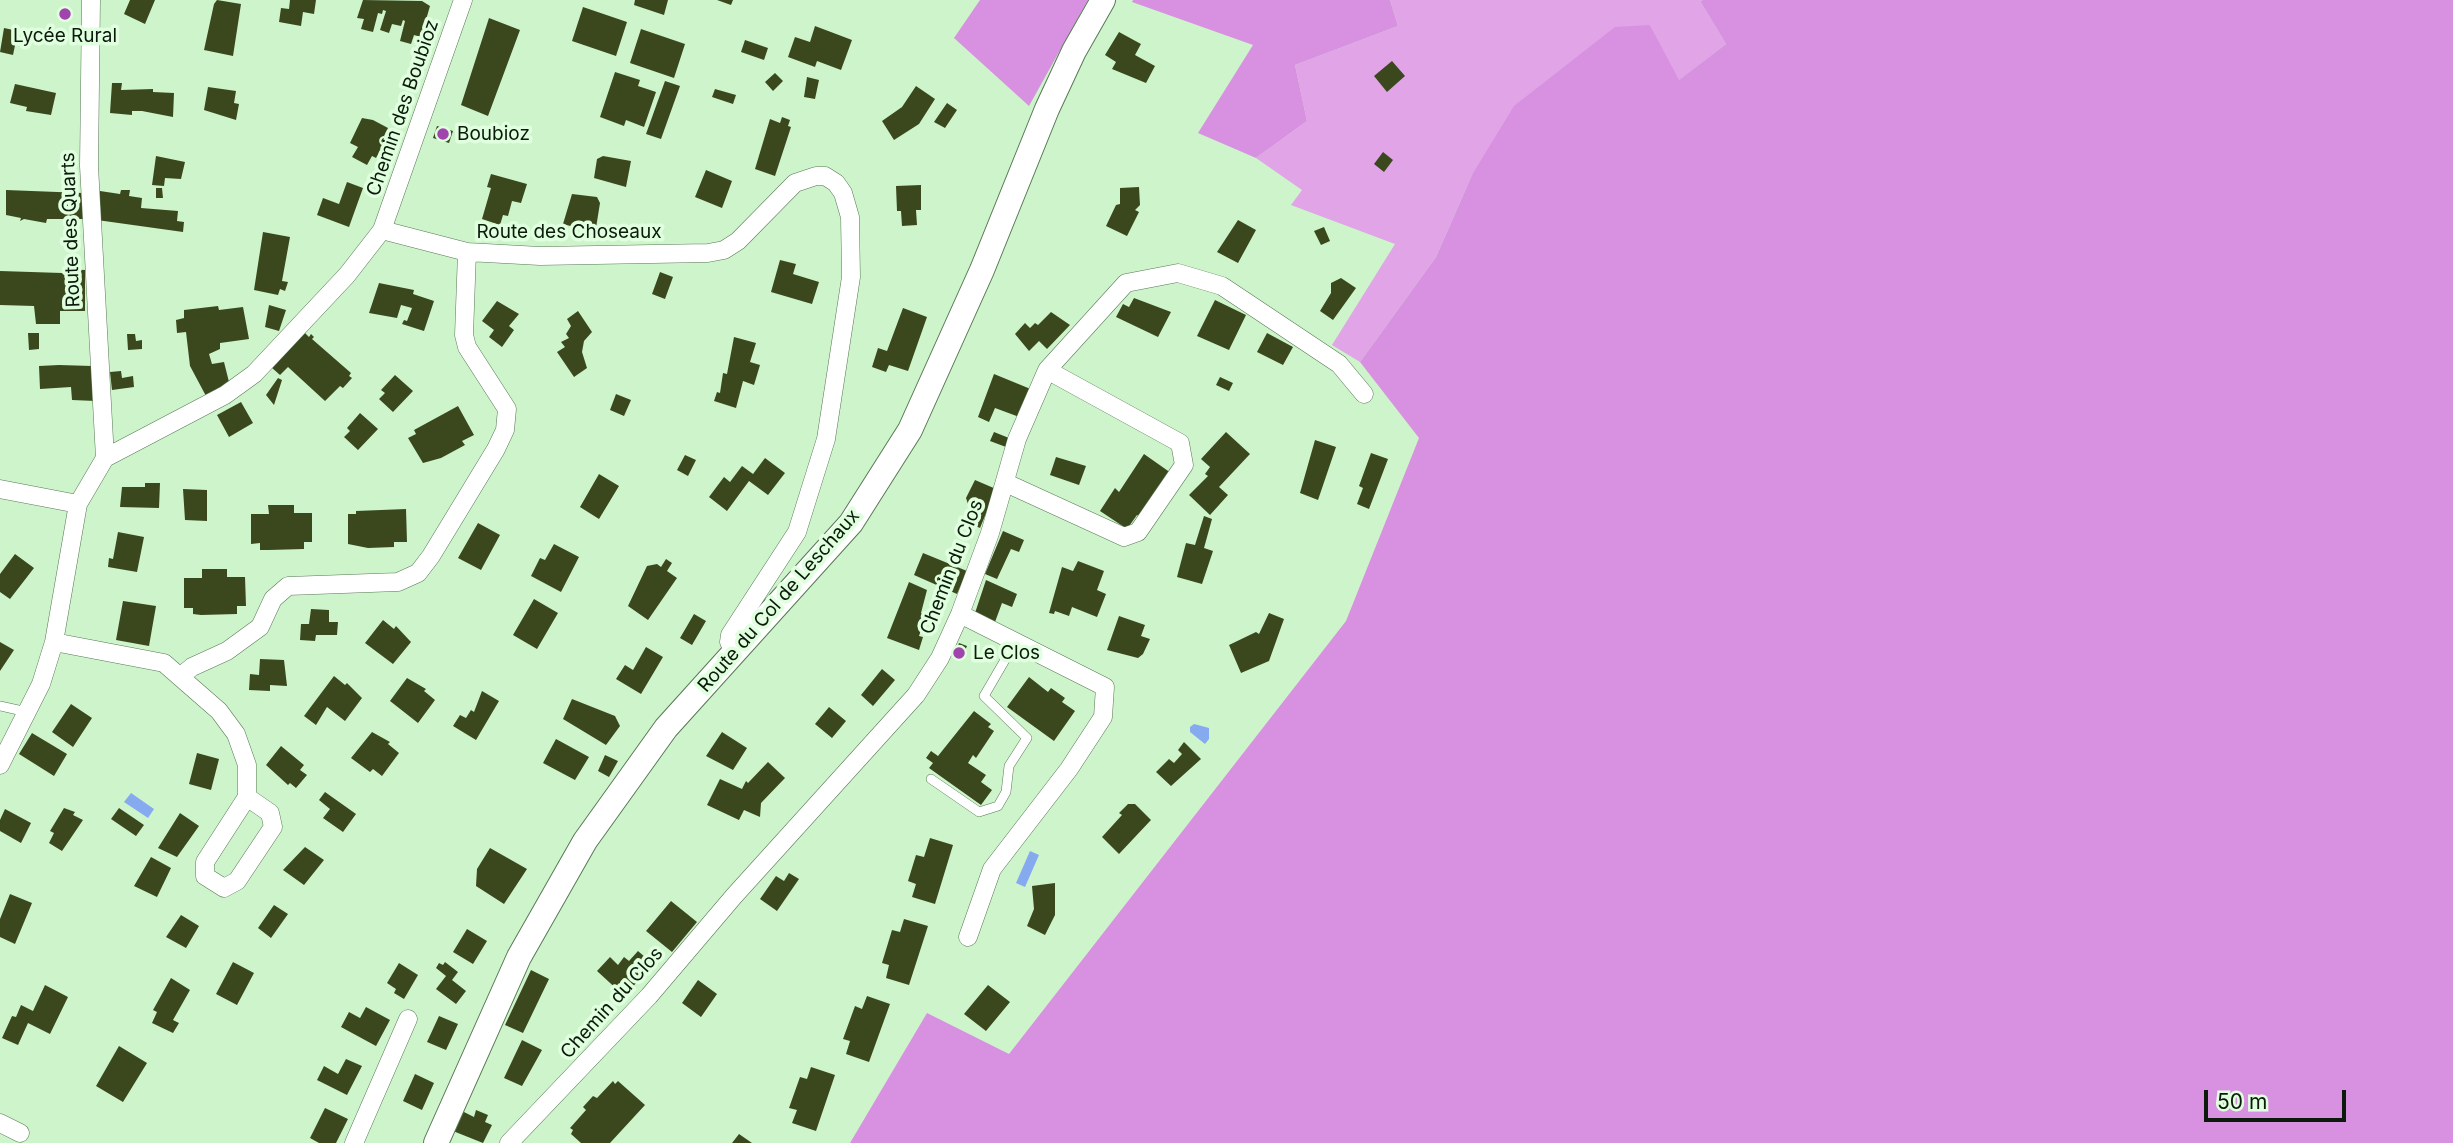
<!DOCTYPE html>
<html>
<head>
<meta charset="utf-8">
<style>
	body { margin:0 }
	#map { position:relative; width:2453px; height:1143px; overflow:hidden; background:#cef4cb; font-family:Inter,sans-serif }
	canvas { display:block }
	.scale { position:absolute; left:2204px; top:1090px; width:142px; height:32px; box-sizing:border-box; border:4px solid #0c1a0c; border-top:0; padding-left:9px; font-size:21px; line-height:24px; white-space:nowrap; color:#0c1a0c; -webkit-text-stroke:5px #e0ffde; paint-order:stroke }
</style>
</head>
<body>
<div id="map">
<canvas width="2453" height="1143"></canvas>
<div class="scale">50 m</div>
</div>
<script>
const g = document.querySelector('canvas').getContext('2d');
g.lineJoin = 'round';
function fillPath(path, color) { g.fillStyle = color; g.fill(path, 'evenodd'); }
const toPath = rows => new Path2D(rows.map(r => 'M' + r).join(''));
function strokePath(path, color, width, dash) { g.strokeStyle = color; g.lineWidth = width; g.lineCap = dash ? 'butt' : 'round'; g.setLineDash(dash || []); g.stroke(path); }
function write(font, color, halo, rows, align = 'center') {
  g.font = font + ' Inter,sans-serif'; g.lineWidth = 7; g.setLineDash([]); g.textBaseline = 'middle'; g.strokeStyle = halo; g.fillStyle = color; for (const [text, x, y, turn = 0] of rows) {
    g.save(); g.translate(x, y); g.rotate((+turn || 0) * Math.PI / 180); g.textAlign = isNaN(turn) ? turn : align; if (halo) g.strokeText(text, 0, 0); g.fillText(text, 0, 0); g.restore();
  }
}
fillPath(toPath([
	[1390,0,1703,0,1700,1,1726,44,1678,81,1650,25,1472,175,1436,257,1360,362,1332,345,1395,244,1291,205,1302,190,1256,158,1307,121,1295,65,1398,26]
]), '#e0a4e7');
fillPath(toPath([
	[980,0,1088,0,1029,106,954,38],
	[1133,0,1390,0,1398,26,1295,65,1307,121,1256,158,1198,133,1253,45,1132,2],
	[1703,0,2453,0,2453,1143,850,1143,927,1013,1009,1054,1346,621,1419,438,1360,362,1436,257,1472,175,1514,106,1615,27,1650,25,1679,80,1726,44,1700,1]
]), '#d891e1');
fillPath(toPath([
	[1194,724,1209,728,1209,739,1205,744,1190,732,1190,727],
	[131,793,154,809,148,818,124,802],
	[1030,851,1039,855,1025,887,1016,883]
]), '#86aaef');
fillPath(toPath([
	[130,0,155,0,145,24,124,14],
	[217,0,241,4,233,56,204,50,214,4],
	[290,0,316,0,314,14,303,12,301,26,279,22,281,8,289,9],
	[363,0,422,1,430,6,421,37,414,35,411,44,400,41,405,21,403,20,401,26,392,24,389,33,380,30,386,11,383,10,382,14,378,13,373,32,361,29,364,19,357,18],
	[635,0,668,0,664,15,634,5],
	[717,0,733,0,731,5],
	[583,7,627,22,616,56,572,41],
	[60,9,72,12,71,18,58,16],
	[489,18,520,30,488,116,461,105],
	[815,26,852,40,841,70,817,61,815,67,788,57,795,37,810,42],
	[4,28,18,31,13,55,0,52],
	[641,29,685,44,674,78,630,63],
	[1119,32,1141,44,1135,55,1155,66,1146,83,1112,69,1116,62,1105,55],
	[745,40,768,48,764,60,741,52],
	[1392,61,1405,76,1387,92,1374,76],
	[615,72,640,80,638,86,656,92,644,127,626,120,624,126,600,117],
	[775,73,783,81,773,91,765,82],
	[807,77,819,80,815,99,804,97],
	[665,81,680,86,661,139,646,134],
	[112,83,122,83,121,90,153,89,153,92,174,93,173,117,142,111,132,111,132,115,110,113],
	[15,84,56,93,51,115,26,111,27,107,10,103],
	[916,86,935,99,919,124,894,140,882,121,902,107],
	[208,87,236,91,234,103,239,104,236,120,204,110],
	[715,89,736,95,733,104,712,97],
	[947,103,957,110,945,128,934,122],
	[782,117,790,120,788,126,791,127,775,176,755,169,770,119,780,123],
	[362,118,373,120,388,128,384,136,387,138,376,158,372,156,367,165,352,157,358,147,350,143],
	[437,126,453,131,449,143,433,138],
	[1383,152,1393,160,1384,172,1374,164],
	[156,156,185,162,181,179,165,178,164,186,152,185],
	[603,156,631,161,626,187,594,178,597,159],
	[706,170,732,181,722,208,695,197],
	[491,174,527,184,521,203,512,201,508,216,503,215,500,225,482,219,491,188,487,187],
	[347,182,363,188,349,227,317,215,323,198,339,204],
	[921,185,921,210,916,210,917,225,902,226,901,211,897,211,896,186],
	[1139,187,1140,205,1135,210,1139,212,1127,236,1106,226,1116,205,1120,204,1120,188],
	[156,188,162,188,163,198,156,198],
	[6,190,83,193,84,219,47,219,46,223,24,219,20,221,21,218,6,215],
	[121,190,130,190,129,196,142,198,141,208,178,211,177,221,184,222,183,232,97,220,100,191,120,194],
	[572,194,597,197,600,203,596,228,575,222,574,227,563,224],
	[1238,220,1256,230,1238,263,1217,252],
	[1324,227,1330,241,1321,245,1314,231],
	[263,232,290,237,282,281,288,282,285,291,280,289,278,295,254,290],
	[780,260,796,264,793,274,819,282,812,304,771,292],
	[63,269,85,270,85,311,60,311,60,324,36,324,34,306,0,305,0,271,62,273],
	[660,272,673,277,665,299,652,294],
	[1341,278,1356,288,1333,320,1320,311,1331,293,1331,283],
	[379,283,414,290,413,294,434,301,424,331,402,324,404,320,407,321,412,308,401,305,397,318,369,313],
	[1134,298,1171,312,1158,337,1116,317,1123,304,1129,307],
	[1215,300,1246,315,1229,350,1197,336],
	[497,301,519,314,509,326,514,330,502,347,489,337,494,330,482,321],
	[269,305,286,310,279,331,265,327],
	[218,306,219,310,243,307,249,339,220,343,220,349,209,354,212,364,224,362,229,382,206,396,190,366,186,332,177,333,176,320,184,318,184,310],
	[903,308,927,317,908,371,889,365,886,372,872,367,878,348,887,351],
	[578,311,592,332,584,341,582,352,587,368,574,377,557,352,565,347,561,342,569,338,566,334,571,326,567,319],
	[1051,312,1070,325,1047,349,1039,341,1029,351,1015,334,1025,323,1030,328,1035,323,1038,325],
	[303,331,309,337,311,334,314,337,312,339,351,373,349,376,352,378,343,388,340,386,325,401,288,367,280,375,271,367],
	[28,333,39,333,39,349,29,350],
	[1267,333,1293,347,1283,365,1257,352],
	[127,334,135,334,136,341,142,340,142,349,128,350],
	[734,337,756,343,750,362,760,365,754,385,743,381,736,408,714,401,717,392,720,393,723,373,727,374],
	[59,365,92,366,96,401,72,400,71,387,40,389,39,366],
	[121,371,122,378,133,376,134,387,112,390,110,372],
	[994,374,1033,390,1022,418,995,408,989,422,978,417],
	[395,375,413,391,393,412,379,399,385,393,381,390],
	[1220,377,1233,383,1229,391,1216,385],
	[278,378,282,380,274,405,266,395],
	[616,394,631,400,624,416,610,410],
	[241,402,253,423,229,437,217,415],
	[458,406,474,435,462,441,465,445,441,458,423,463,408,438,416,434,414,430],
	[360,413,378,429,358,450,344,437,350,431,347,428],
	[994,432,1009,438,1006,447,990,441],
	[1226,432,1250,454,1219,487,1228,495,1210,515,1189,495,1208,476,1205,474,1210,467,1201,459],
	[1315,440,1336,447,1318,500,1300,493],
	[1371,453,1388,459,1369,509,1357,504,1363,488,1359,486],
	[1144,454,1171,473,1141,517,1137,515,1127,529,1100,511,1115,488,1119,492],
	[685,455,696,460,688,476,677,470],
	[1056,457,1086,466,1079,485,1050,475],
	[765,458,785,473,768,495,749,481,727,511,709,497,724,477,730,482,742,466,753,474],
	[599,474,619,486,599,519,580,507],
	[975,480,996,489,980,528,964,521,969,507,966,498],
	[145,483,160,483,159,508,120,507,122,487,145,487],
	[183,489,207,490,207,521,185,520],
	[268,505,294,505,294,513,312,513,312,542,304,542,304,549,269,550,260,550,260,543,251,544,251,514,269,514],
	[406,509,407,542,394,542,394,547,368,548,348,544,348,514,356,514,356,511],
	[1204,516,1212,519,1204,548,1213,551,1202,584,1177,577,1186,543,1195,545],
	[478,523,500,535,481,570,458,558],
	[1003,531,1024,540,1019,552,1011,549,997,579,985,574],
	[118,532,144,537,137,572,108,567,109,558,113,559],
	[554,544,579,557,561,592,531,576,540,558,545,560],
	[923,553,967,571,957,594,914,575],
	[15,554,34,568,10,599,0,592,0,574],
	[666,559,672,563,667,571,677,578,648,620,628,606,647,566,657,564,661,567],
	[1078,561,1104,571,1097,590,1106,594,1097,617,1072,607,1069,616,1055,611,1054,614,1049,613,1062,567,1073,571],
	[202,569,227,569,227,577,245,577,246,606,237,606,237,614,201,615,193,614,193,608,184,608,184,578,202,578],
	[986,580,1017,594,1012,607,1002,603,995,622,974,616],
	[909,582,927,590,921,613,926,615,919,636,923,637,919,650,887,638],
	[534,599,558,613,537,649,513,635],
	[123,601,156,606,149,646,116,640],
	[311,609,329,610,329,622,338,622,337,635,316,635,315,641,300,640,301,624,309,624],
	[1269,613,1284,619,1269,661,1241,673,1229,645,1256,632,1259,634],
	[694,614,706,621,692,645,680,638],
	[1119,616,1145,625,1141,636,1150,639,1143,654,1138,658,1107,650],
	[383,620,394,629,396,626,411,642,393,664,365,643],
	[0,642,14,650,0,671],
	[959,643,967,646,961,660,953,657],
	[646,647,663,657,641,694,616,679,625,665,633,670],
	[260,659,284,660,287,686,270,685,270,691,249,690,250,674,259,675],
	[882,669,895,680,873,706,861,695],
	[334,676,345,685,347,683,362,698,345,721,327,707,316,725,304,716],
	[1029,677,1048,692,1051,688,1065,698,1062,702,1075,711,1054,741,1007,707],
	[407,678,426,689,424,691,435,700,418,723,390,701],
	[482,691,499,701,476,740,453,726,460,715,466,718,471,710,474,712],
	[572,699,615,716,620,726,606,745,563,719],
	[71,704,92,718,73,747,52,732],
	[829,707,846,721,832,738,815,724],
	[974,711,991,724,988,727,994,731,976,758,973,755,968,763,986,775,981,782,992,790,981,805,929,768,933,763,926,758,931,751,938,756],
	[372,732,390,742,388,744,399,753,382,776,373,769,370,772,351,758],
	[722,732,747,748,733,770,706,756],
	[32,733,67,754,54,776,19,754],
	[556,739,589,757,575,780,543,763],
	[1184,742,1201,759,1171,786,1156,772,1169,759,1174,763,1182,754,1178,750],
	[281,746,304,765,300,770,307,775,296,788,290,783,288,785,266,765],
	[197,753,219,759,211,790,189,784],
	[605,755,618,761,609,777,598,771],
	[768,762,785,778,761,803,760,817,744,810,739,820,707,805,720,779,742,789,746,781,748,783],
	[325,792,356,814,343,832,323,818,330,809,319,800],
	[1128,804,1135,804,1151,820,1119,854,1102,837,1122,815,1119,813],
	[64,808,75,812,73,815,83,820,62,851,49,843,54,833,50,831],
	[119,808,144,825,136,836,111,819],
	[5,809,31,823,21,843,0,831,0,820],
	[180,813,199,826,177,857,158,848],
	[930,838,953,845,935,904,912,897,916,884,908,881,916,855,924,857],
	[305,847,324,860,304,885,283,870],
	[490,848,527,869,504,904,476,886,477,869],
	[151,857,171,868,157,897,134,886],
	[789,873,799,879,777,911,760,899,776,876,784,881],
	[1055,883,1055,915,1045,935,1027,926,1034,909,1032,886],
	[10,894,32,903,15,944,0,937,0,919],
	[671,901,697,922,672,952,646,931],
	[274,905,288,914,271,938,258,928],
	[181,915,199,926,186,948,166,937],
	[904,919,928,926,909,985,886,978,889,965,882,963,892,930,900,932],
	[467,929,487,941,473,964,453,952],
	[638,951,653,964,629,991,626,988,621,993,597,971,610,957,618,965,624,957,629,961],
	[233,962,254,973,237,1005,216,994],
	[445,962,458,972,452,980,466,991,456,1004,436,989,446,976,436,968,439,963,443,965],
	[399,963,418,975,404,999,394,993,396,989,387,983],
	[531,970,549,979,523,1033,505,1025],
	[171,978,190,990,173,1020,179,1023,173,1033,152,1023,157,1012,153,1010],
	[698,980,717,994,701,1017,682,1003],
	[45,985,68,997,50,1034,28,1023,18,1045,2,1038,12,1016,16,1017,21,1005,33,1011],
	[988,985,1010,1002,986,1031,964,1014],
	[867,996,890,1004,869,1062,846,1054,850,1041,843,1039,855,1006,862,1009],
	[366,1007,390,1020,376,1046,341,1027,349,1012,360,1018],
	[439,1016,458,1024,446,1050,427,1042],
	[522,1040,542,1050,522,1086,504,1078],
	[119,1046,147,1063,123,1102,96,1086],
	[346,1059,362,1066,347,1095,317,1080,324,1066,338,1074],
	[811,1067,835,1075,816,1131,792,1123,797,1110,789,1108,800,1077,807,1079],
	[415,1074,434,1083,422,1110,403,1101],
	[613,1081,615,1084,618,1081,645,1105,610,1143,581,1143,571,1134,573,1130,570,1128,586,1110,583,1107,593,1096,597,1098],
	[325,1108,348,1119,336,1143,319,1143,310,1138],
	[476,1110,488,1115,485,1122,492,1125,483,1143,453,1131,462,1111,474,1117],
	[739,1134,752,1143,732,1143]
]), '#3b481d');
const service = toPath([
	[0,706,27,712],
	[931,779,979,812,998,806,1006,792,1009,766,1027,738,984,696,1016,641]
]);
const minor = toPath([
	[91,0,89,166,105,458],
	[382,230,463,0],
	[1006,483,1124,537,1138,532,1184,465,1180,443,1047,370],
	[0,489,78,504],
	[960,614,1105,687,1103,717,1069,769,992,869,968,937],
	[54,642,164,663,219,711,236,734,247,765,247,797,205,862,205,876,224,888,237,881,273,827,270,813,247,797],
	[181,676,192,667,227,651,260,627,273,599,288,586,398,582,418,573,431,556,496,449,505,430,507,409,467,347,464,335,467,252],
	[0,765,41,684,54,642,78,504,105,458,225,395,254,374,347,275,382,230,467,252,540,256,708,253,724,250,738,241,795,183,816,176,825,176,836,183,843,193,850,217,851,277,826,439,797,532,730,635,729,642,735,653],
	[0,1123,20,1133],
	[354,1143,408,1019],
	[509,1143,649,996,734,896,916,695,940,658,960,614,990,533,1017,439,1047,370,1126,283,1178,273,1222,286,1339,364,1364,394]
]);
const secondary = toPath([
	[436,1143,519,957,585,841,666,728,851,523,910,430,982,270,1047,109,1074,51,1103,0]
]);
strokePath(service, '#587955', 10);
strokePath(minor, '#587955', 19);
strokePath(secondary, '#587955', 26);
strokePath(service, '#fff', 9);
strokePath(minor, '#fff', 18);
strokePath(secondary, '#fff', 24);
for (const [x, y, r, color] of [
	[65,14,7,"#a144ae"],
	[443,134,7,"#a144ae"],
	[959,653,7,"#a144ae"]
]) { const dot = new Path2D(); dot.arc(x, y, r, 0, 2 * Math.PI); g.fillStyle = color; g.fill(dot); strokePath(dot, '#e0ffde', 2.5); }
write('19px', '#0c1a0c', '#e0ffde', [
	["Lycée Rural",65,36,"center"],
	["Boubioz",457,134],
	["Le Clos",973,653]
], 'left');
write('19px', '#0c1a0c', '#e0ffde', [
	["Chemin des Boubioz",403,108,-71],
	["Route des Quarts",71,230,-92],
	["Route des Choseaux",569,232],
	["Chemin du Clos",952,567,-69],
	["Route du Col de Leschaux",779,601,-49],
	["Chemin du Clos",612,1003,-48]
]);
</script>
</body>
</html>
